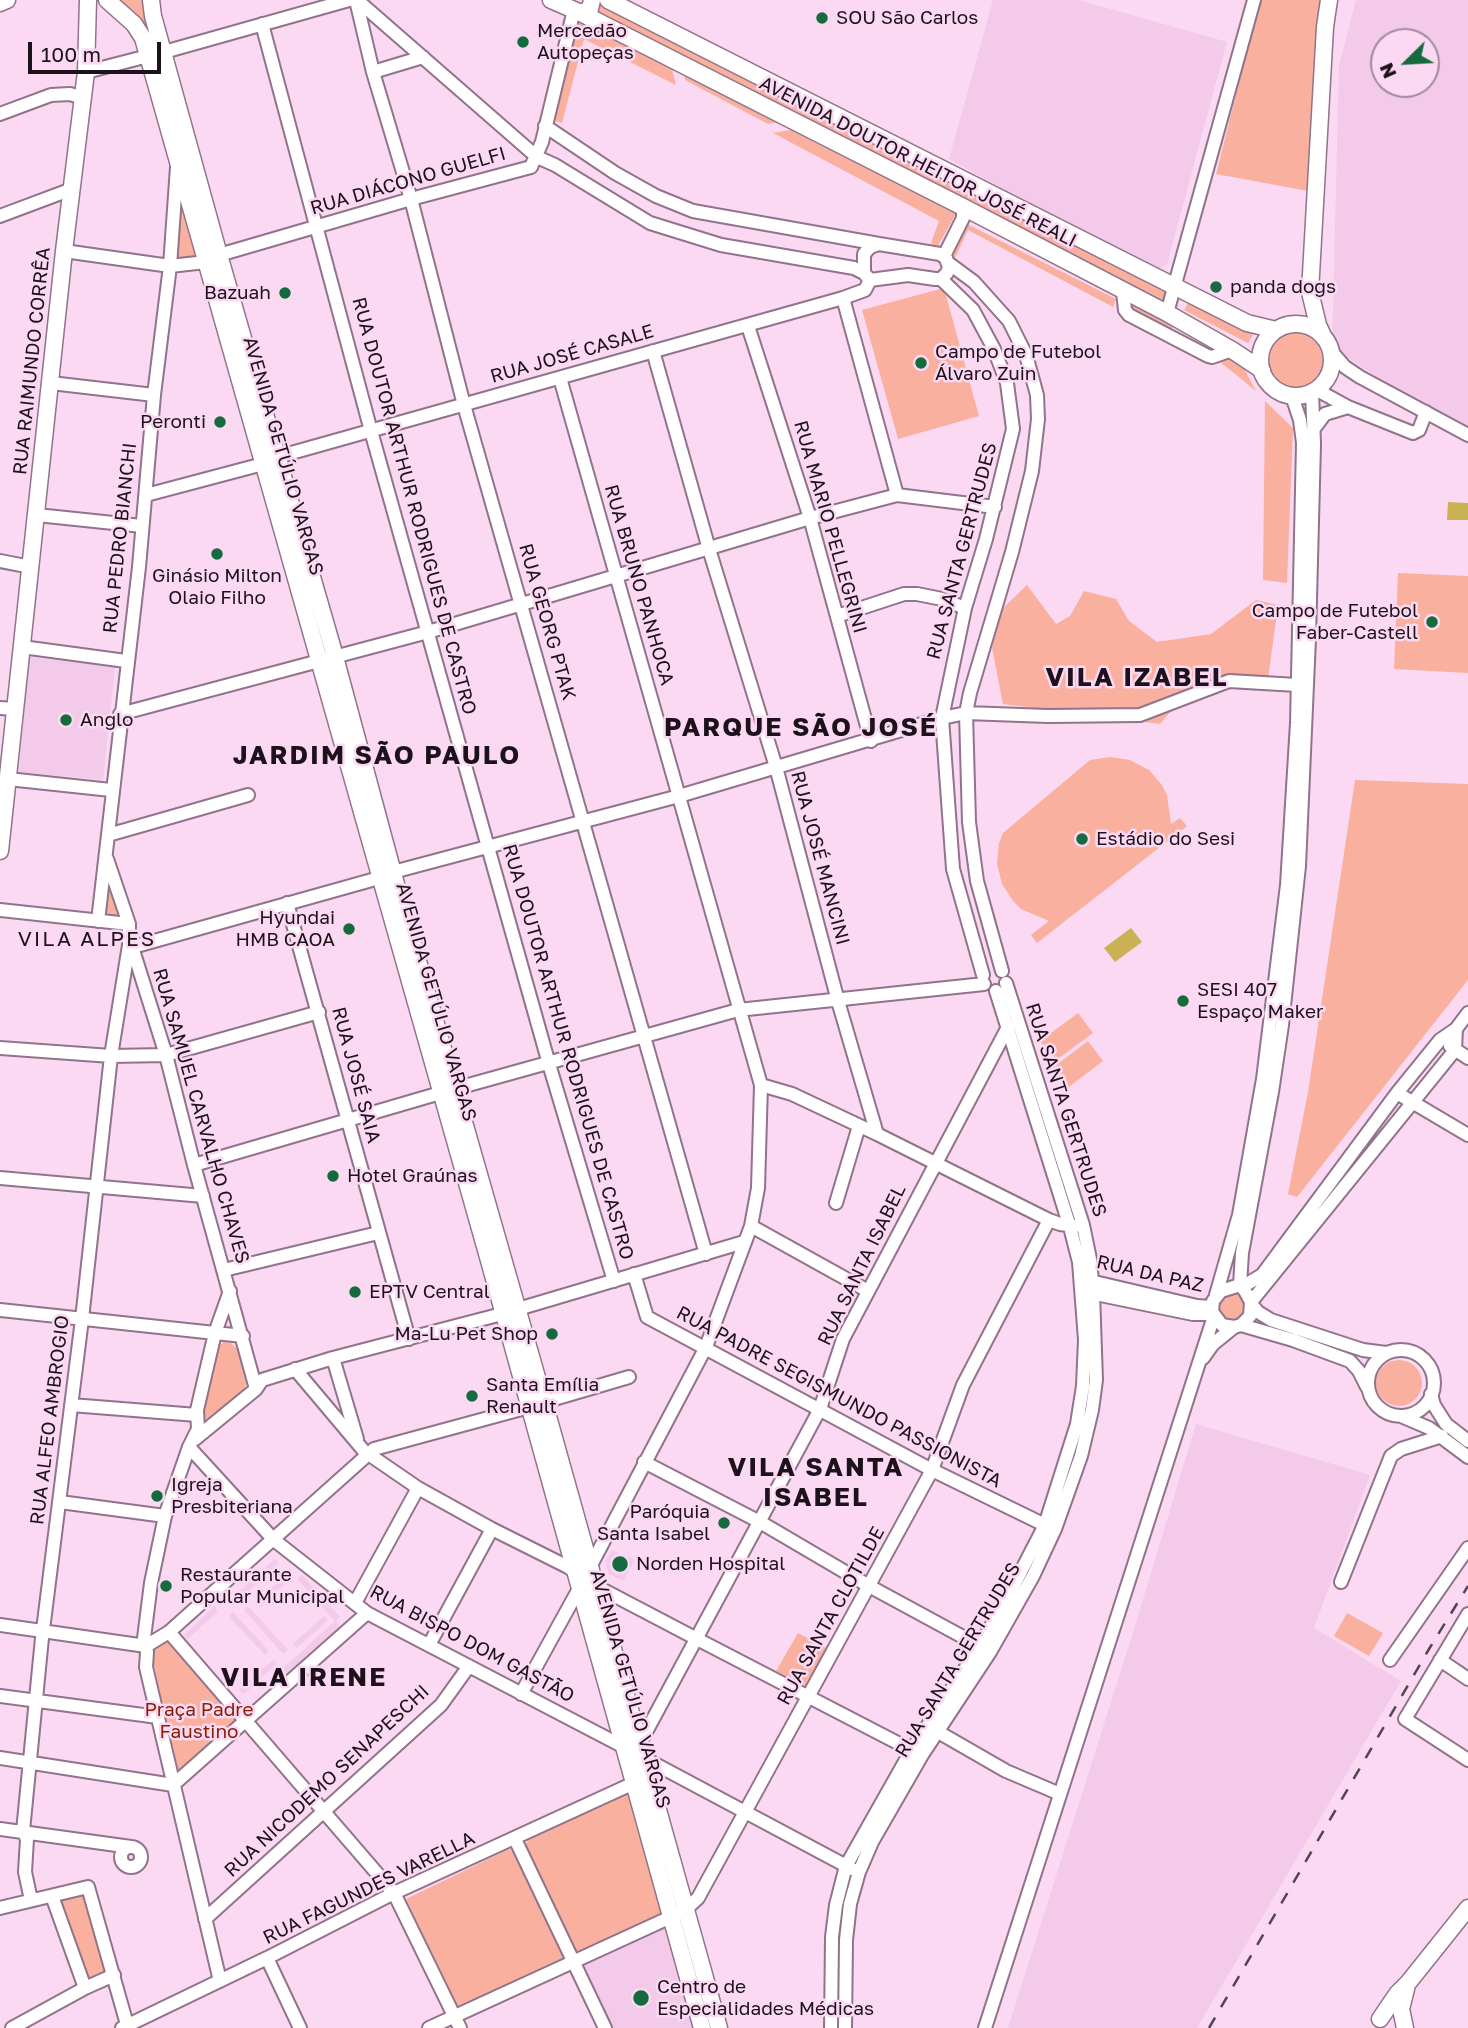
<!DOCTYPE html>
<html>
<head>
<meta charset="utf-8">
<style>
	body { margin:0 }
	#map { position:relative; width:1468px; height:2028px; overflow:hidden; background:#fbd9f3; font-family:"Golos Text",sans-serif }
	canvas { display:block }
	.north { position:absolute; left:1370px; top:28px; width:70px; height:70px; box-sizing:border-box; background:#fbd9f3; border:2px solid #a2899d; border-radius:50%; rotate:246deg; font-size:19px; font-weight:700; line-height:28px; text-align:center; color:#1d121b }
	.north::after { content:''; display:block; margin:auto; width:24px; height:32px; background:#156b3d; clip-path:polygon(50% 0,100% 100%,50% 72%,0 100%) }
	.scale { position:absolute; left:28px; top:42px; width:133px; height:32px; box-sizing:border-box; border:4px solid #1d121b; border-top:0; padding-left:9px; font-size:21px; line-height:24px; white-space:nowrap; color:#1d121b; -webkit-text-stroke:5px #fbd9f3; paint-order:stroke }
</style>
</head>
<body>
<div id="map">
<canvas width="1468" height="2028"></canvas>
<div class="north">N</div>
<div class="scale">100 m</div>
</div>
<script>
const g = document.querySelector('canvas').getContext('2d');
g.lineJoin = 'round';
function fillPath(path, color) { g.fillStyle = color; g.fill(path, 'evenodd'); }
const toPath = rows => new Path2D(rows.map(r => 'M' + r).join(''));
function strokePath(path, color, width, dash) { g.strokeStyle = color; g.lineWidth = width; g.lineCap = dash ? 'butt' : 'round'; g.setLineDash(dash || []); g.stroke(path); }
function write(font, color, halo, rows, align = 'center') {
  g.font = font + ' "Golos Text",sans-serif'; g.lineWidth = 5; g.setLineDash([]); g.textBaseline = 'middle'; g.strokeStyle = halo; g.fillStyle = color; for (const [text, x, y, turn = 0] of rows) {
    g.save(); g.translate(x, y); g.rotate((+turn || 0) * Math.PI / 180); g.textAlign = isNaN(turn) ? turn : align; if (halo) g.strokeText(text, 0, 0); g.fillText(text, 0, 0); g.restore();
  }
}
fillPath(toPath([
	[993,0,1079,0,1227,42,1167,264,1154,272,949,159],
	[1356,0,1468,0,1468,431,1420,406,1332,347,1339,66],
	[1384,42,1426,42,1426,84,1384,84],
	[29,657,115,667,103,780,19,772],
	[1196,1424,1370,1475,1314,1628,1401,1681,1197,2028,1008,2028,1135,1626],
	[612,1550,635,1560,623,1581,609,1574,605,1561],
	[275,1559,279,1563,243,1596,239,1592],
	[288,1573,292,1577,260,1607,256,1602],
	[302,1575,340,1617,336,1621,340,1626,287,1673,282,1669,335,1621,297,1579],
	[248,1606,288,1650,283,1654,244,1610],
	[214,1607,218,1611,188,1639,184,1635],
	[233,1612,269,1651,265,1655,229,1617],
	[324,1616,328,1620,297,1648,293,1644],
	[274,1659,277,1663,243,1695,239,1690],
	[663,1925,667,1927,695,2028,610,2028,582,1965]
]), '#f3cae9');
fillPath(toPath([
	[112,0,145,0,159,44],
	[1260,0,1324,0,1314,71,1308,191,1216,174],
	[600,1,1169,289,1167,302,595,12],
	[579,22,672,69,676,85,584,39,562,123,555,121],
	[684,73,777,122,768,124,685,80],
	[790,130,956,213,937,248,931,243,939,221,773,133],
	[183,204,198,252,192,257,182,260,175,258,180,207],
	[967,224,1116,299,1113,307,968,230,953,262,947,255],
	[944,288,979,416,898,439,862,310],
	[1191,298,1255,331,1248,343,1184,310],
	[1128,301,1174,324,1171,330,1129,308],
	'1267 361a28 28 0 1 1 56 0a28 28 0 1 1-56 0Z',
	[1238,357,1256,391,1219,361],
	[1265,401,1293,428,1287,583,1263,580],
	[1398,573,1468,576,1468,673,1394,669],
	[1027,585,1056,624,1070,616,1084,591,1116,599,1129,621,1157,642,1211,634,1256,600,1278,605,1267,687,1230,683,1175,706,1160,724,1003,704,992,648,1000,611],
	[1110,757,1130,760,1149,770,1162,785,1167,795,1171,824,1180,818,1187,826,1037,943,1031,935,1049,921,1021,909,1013,901,1002,884,997,864,999,843,1003,833,1090,760],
	[1355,780,1468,784,1468,980,1297,1197,1288,1194,1308,1092],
	[110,880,121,916,118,919,104,918,108,881],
	[1078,1013,1093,1033,1055,1061,1040,1041],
	[1088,1041,1103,1061,1066,1089,1051,1069],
	'1217 1307a15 15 0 1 1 30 0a15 15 0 1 1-30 0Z',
	[224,1342,231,1343,237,1349,246,1384,244,1391,212,1419,207,1420,201,1410,217,1347],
	'1376 1383a23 23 0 1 1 46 0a23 23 0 1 1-46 0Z',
	[1347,1613,1383,1633,1369,1656,1334,1636],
	[798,1633,830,1650,808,1687,776,1671],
	[167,1641,174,1644,237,1717,239,1723,180,1773,177,1770,152,1656,153,1648,159,1643],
	[628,1793,663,1912,582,1951,575,1951,525,1846,528,1840],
	[509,1849,515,1853,565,1956,563,1960,460,2008,456,2008,406,1899],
	[850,1873,853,1875,841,2028,834,2028,838,1929],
	[83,1893,86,1894,109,1972,88,1981,60,1901,62,1898]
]), '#f9b09f');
fillPath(toPath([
	[1448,502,1468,503,1468,520,1447,520],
	[1131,928,1142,942,1115,962,1104,948]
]), '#cab154');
const minor = toPath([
	[356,0,373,72,411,199,464,405,706,1254],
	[357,0,537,157,555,165,650,223,721,245,854,268,864,273],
	[262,24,371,431,549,1064,614,1281],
	[164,52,349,0],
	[86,72,148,56],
	[373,72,423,57],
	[0,114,51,95,70,94,83,98],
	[545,126,615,173,656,196,693,211,879,244],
	[0,216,72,189],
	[879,244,940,254,946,258,949,267,947,273,941,279,935,279,908,275,870,280,864,273,864,254,870,247,879,244],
	[64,251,170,266,206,262],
	[219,255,411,199,531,167,542,142,574,10],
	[944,256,963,218,963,207],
	[947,262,974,282,1009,321,1026,355,1037,395,1038,419,1032,471,1012,552,970,693,966,713,969,822,977,881,1002,971],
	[941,279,973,310,994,349,1007,383,1013,429,986,539,965,608,942,718,953,869,983,975],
	[1123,292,1125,310,1129,315,1208,356,1212,357,1232,350],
	[843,298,897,495],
	[1167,313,1254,0],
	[748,326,810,518,871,741],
	[653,351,709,549,776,767,838,1001,877,1134],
	[1331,351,1345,367,1360,377,1468,435],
	[560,378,761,1085,758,1188,751,1226,706,1347,589,1569],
	[51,383,154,395],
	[1317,390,1348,407,1413,433,1419,430,1426,412],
	[1313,430,1325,414,1348,407],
	[277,457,843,298,865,290,870,280],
	[146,495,263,464],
	[37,515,142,526],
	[0,561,31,567],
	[837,616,904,594,917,594,942,599,965,608],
	[22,647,126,661],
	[0,708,15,709],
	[120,714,428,632,810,518,897,495,995,507],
	[8,779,111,790],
	[108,835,248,795],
	[107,859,129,924,129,945,133,950,166,1055,194,1165,256,1389],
	[393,872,679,796,942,718,966,713,1048,716,1140,715,1229,681,1297,685],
	[287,903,409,1339],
	[0,910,129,924],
	[98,921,139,567,154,395,170,266,177,167],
	[1450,1046,1468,1058],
	[0,1048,111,1056,166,1055,319,1012],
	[761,1085,792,1094,877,1134,1049,1220,1060,1224,1075,1226],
	[1397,1093,1468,1135],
	[194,1165,454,1089,738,1010,984,984],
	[0,1178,203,1196],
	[836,1203,859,1126],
	[751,1226,868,1291],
	[224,1270,378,1233],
	[634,1274,647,1317,932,1470,1051,1528],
	[1086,1280,1197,1306,1212,1307],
	[1240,1285,1242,1253,1272,1092,1282,1025,1299,866,1309,639,1314,444,1312,392],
	[1240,1285,1245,1291,1251,1302,1250,1316,1241,1325,1234,1327,1222,1325,1212,1312,1213,1301,1221,1291,1240,1285],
	[1242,1287,1262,1275,1397,1093,1440,1040,1456,1029,1468,1013],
	[1086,1292,1193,1314,1209,1314],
	[1216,1295,1239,1215,1263,1079,1287,885,1297,723,1303,443,1300,420,1292,396],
	[1251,1302,1455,1050,1456,1029],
	[1251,1304,1258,1312,1271,1320,1363,1350,1386,1353],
	[518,1309,744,1242],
	[0,1310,243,1336],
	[1241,1325,1293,1340,1350,1361,1359,1371,1367,1387],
	'1368 1383a33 33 0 1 1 66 0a33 33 0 1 1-66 0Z',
	[333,1358,357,1439],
	[1203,1358,1213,1344,1234,1327],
	[295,1369,364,1451,418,1488,492,1529,568,1567,594,1585,697,1639,919,1754],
	[1431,1394,1434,1405,1446,1424,1468,1441],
	[544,1402,629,1377],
	[71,1405,197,1415],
	[1401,1416,1429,1428,1468,1457],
	[195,1439,256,1389,262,1380,333,1358,502,1314],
	[189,1447,274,1540,367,1613,624,1747],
	[644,1462,760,1522,869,1586,987,1650],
	[60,1502,165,1516],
	[1341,1582,1391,1456,1401,1449,1442,1436],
	[355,1603,418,1488],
	[1468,1614,1405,1719,1468,1760],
	[0,1625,146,1646],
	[169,1632,394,1893,460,2028],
	[429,1645,492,1529],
	[146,1646,169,1632,374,1449,529,1407],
	[1390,1660,1468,1548],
	[1440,1660,1468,1679],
	[521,1694,581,1585],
	[0,1696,158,1717],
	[933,1729,1006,1771,1060,1794],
	[639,1745,820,1409,843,1339,1008,1027],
	[642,1757,852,1869],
	[0,1758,173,1785,367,1613],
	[0,1829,131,1847],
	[515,1839,605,2028],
	'121 1857a10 10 0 1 1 20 0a10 10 0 1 1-20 0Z',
	[52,1896,85,1988],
	[31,1900,25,1872,27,1839,23,1831,42,1638,82,1319,111,1056,129,945,140,945,379,878],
	[0,1908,88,1887,128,2028],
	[205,1919,441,1705,469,1666],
	[267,1958,300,2028],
	[220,1981,146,1667,147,1652,144,1638,151,1583,165,1516,189,1447,198,1429,197,1410,215,1333,230,1291],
	[12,2028,85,1988,114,1975],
	[122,2028,267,1958,394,1893,634,1783],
	[429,2028,673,1916,686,1909,698,1898,932,1470,963,1385,1049,1220],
	[831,2028,832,1937,836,1905,846,1866,911,1751,980,1646,1014,1585,1045,1525,1077,1424,1083,1386,1085,1340,1079,1262,1070,1227,996,991],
	[845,2028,846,1940,850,1904,859,1872,872,1842,922,1755,990,1652,1033,1576,1055,1529,1081,1456,1092,1410,1096,1380,1093,1293,1090,1259,1083,1225,1006,983],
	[985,2028,1214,1316]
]);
const major = toPath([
	[107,0,134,24,143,38,488,1257,702,2028],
	[151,0,153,16,219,255,332,646,396,884,544,1402,719,2028],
	[551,0,581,13,963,207,1167,313,1232,350,1262,370],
	[608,0,1247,323,1276,330],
	[0,3,7,0],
	[581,13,590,9,592,0],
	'1260 360a36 36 0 1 1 72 0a36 36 0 1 1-72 0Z',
	[1324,338,1318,325,1310,292,1325,27,1329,0],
	[0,851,64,251,86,72,88,0],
	[1380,2019,1397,1994,1408,1983,1468,1908],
	[1405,2028,1401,2009,1406,1989]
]);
strokePath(minor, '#91738a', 16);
strokePath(major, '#91738a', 19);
strokePath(minor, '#fff', 12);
strokePath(major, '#fff', 16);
strokePath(toPath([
	[1209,2028,1429,1649,1468,1586]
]), '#554452', 2.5, [12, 12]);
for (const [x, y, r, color] of [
	[822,18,7,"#156b3d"],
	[523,42,7,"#156b3d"],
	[1216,287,7,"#156b3d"],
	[285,293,7,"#156b3d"],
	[921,363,7,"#156b3d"],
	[220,422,7,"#156b3d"],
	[217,554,7,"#156b3d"],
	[1432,622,7,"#156b3d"],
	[66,720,7,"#156b3d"],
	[1082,839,7,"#156b3d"],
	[349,929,7,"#156b3d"],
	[1183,1001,7,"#156b3d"],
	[333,1176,7,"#156b3d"],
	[355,1292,7,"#156b3d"],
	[552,1334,7,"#156b3d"],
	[472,1396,7,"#156b3d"],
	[157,1496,7,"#156b3d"],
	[724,1523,7,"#156b3d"],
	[620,1564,9,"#156b3d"],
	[166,1586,7,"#156b3d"],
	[641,1998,9,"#156b3d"]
]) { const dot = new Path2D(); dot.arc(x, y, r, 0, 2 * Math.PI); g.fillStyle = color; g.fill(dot); strokePath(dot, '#fbd9f3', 2.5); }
write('19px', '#1d121b', '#fbd9f3', [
	["SOU São Carlos",836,18],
	["Mercedão",537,31],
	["Autopeças",537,53],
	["panda dogs",1230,287],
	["Bazuah",271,293,"right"],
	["Campo de Futebol",935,352],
	["Álvaro Zuin",935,374],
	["Peronti",206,422,"right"],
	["Ginásio Milton",217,576,"center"],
	["Olaio Filho",217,598,"center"],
	["Campo de Futebol",1418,611,"right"],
	["Faber-Castell",1418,633,"right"],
	["Anglo",80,720],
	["Estádio do Sesi",1096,839],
	["Hyundai",335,918,"right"],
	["HMB CAOA",335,940,"right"],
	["SESI 407",1197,990],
	["Espaço Maker",1197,1012],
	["Hotel Graúnas",347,1176],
	["EPTV Central",369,1292],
	["Ma-Lu Pet Shop",538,1334,"right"],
	["Santa Emília",486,1385],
	["Renault",486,1407],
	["Igreja",171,1485],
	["Presbiteriana",171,1507],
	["Paróquia",710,1512,"right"],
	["Santa Isabel",710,1534,"right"],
	["Norden Hospital",636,1564],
	["Restaurante",180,1575],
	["Popular Municipal",180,1597],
	["Centro de",657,1987],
	["Especialidades Médicas",657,2009]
], 'left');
write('19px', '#1d121b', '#fbd9f3', [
	["AVENIDA DOUTOR HEITOR JOSÉ REALI",918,162,27],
	["RUA DIÁCONO GUELFI",408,181,-16],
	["RUA JOSÉ CASALE",572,354,-16],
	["RUA RAIMUNDO CORRÊA",32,361,-84],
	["AVENIDA GETÚLIO VARGAS",283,456,74],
	["RUA DOUTOR ARTHUR RODRIGUES DE CASTRO",414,506,75],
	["RUA MARIO PELLEGRINI",830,527,74],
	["RUA PEDRO BIANCHI",120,538,-84],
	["RUA SANTA GERTRUDES",962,551,-75],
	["RUA BRUNO PANHOCA",639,585,74],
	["RUA GEORG PTAK",547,622,74],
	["RUA JOSÉ MANCINI",820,858,75],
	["AVENIDA GETÚLIO VARGAS",436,1002,74],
	["RUA DOUTOR ARTHUR RODRIGUES DE CASTRO",568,1052,74],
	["RUA JOSÉ SAIA",356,1075,75],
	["RUA SANTA GERTRUDES",1066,1110,72],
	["RUA SAMUEL CARVALHO CHAVES",201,1116,74],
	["RUA SANTA ISABEL",862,1265,-64],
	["RUA DA PAZ",1150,1274,13],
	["RUA PADRE SEGISMUNDO PASSIONISTA",839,1397,28],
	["RUA ALFEO AMBROGIO",50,1420,-83],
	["RUA SANTA CLOTILDE",831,1616,-61],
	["RUA BISPO DOM GASTÃO",472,1644,28],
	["RUA SANTA GERTRUDES",958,1660,-59],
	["AVENIDA GETÚLIO VARGAS",630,1689,74],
	["RUA NICODEMO SENAPESCHI",327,1781,-43],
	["RUA FAGUNDES VARELLA",369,1888,-26]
]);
write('19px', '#881c01', '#fbd9f3', [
	["Praça Padre",199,1710],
	["Faustino",199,1732]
]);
g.letterSpacing = '2px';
write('21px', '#1d121b', '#fbd9f3', [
	["VILA ALPES",87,939]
]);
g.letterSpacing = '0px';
g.letterSpacing = '2px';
write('bold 26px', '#1d121b', '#fbd9f3', [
	["VILA IZABEL",1137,678],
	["PARQUE SÃO JOSÉ",801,728],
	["JARDIM SÃO PAULO",377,756],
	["VILA SANTA",816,1468],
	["ISABEL",816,1498],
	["VILA IRENE",304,1678]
]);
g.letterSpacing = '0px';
</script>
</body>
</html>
